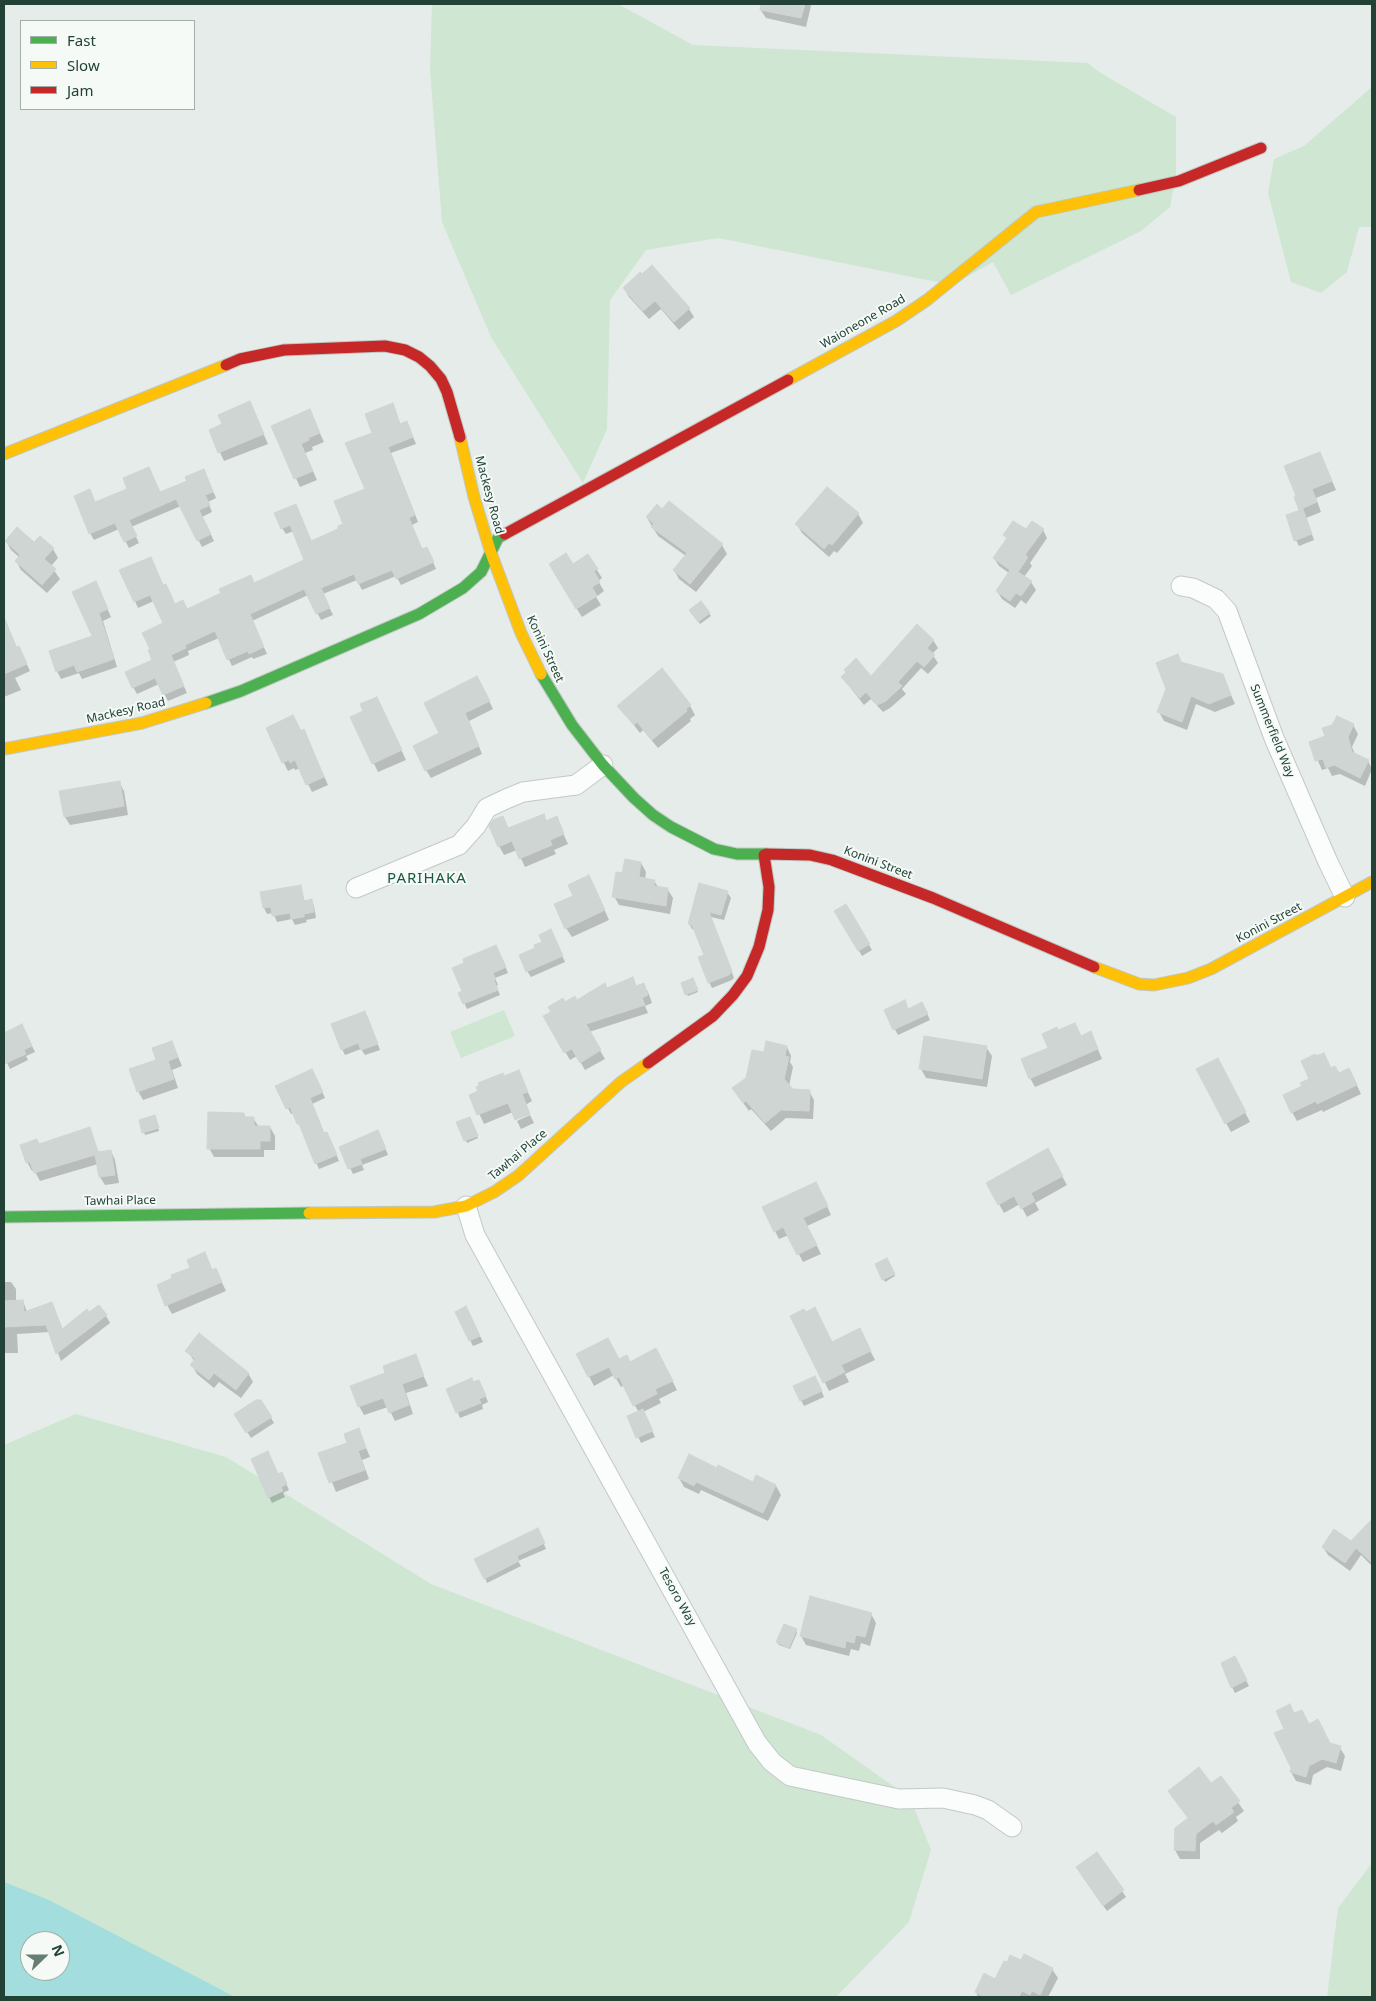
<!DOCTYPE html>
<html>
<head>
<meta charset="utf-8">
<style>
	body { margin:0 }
	#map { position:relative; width:1376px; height:2001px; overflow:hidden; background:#e6ece9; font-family:"Noto Sans",sans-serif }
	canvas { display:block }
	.frame { position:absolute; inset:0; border:5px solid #214235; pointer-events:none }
	.legend { position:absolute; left:20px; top:20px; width:175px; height:90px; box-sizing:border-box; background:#f5faf7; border:1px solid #a0b0a9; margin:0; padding:6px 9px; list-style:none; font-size:15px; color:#214235 }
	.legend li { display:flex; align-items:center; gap:10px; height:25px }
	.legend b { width:25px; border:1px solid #a0b0a9 }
	.north { position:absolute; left:20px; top:1931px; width:50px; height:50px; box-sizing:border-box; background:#f5faf7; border:1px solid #a0b0a9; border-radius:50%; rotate:68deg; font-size:14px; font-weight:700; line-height:20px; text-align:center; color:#214235 }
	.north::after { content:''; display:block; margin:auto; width:18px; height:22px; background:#667e74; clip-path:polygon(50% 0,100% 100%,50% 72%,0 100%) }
</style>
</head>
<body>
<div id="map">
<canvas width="1376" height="2001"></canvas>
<div class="frame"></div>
<ul class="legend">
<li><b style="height:6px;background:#4caf50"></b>Fast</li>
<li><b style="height:6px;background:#ffc107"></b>Slow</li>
<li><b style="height:6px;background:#c62828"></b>Jam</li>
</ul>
<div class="north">N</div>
</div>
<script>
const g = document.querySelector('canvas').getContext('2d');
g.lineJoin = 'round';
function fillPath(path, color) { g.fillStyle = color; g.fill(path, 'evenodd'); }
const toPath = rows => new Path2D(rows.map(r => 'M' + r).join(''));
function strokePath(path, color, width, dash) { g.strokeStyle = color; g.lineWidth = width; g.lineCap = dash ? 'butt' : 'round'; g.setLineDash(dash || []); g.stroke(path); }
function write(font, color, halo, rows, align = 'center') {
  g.font = font + ' "Noto Sans",sans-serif'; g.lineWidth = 4; g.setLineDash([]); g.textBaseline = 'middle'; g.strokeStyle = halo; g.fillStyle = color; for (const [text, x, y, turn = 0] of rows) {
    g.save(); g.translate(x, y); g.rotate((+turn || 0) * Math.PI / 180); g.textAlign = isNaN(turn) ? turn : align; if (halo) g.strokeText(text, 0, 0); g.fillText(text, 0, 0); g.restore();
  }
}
fillPath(toPath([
	[432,4,618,4,693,45,1088,63,1099,72,1176,117,1176,175,1170,207,1141,231,1011,295,993,262,952,285,718,238,646,250,610,300,607,429,583,483,491,337,442,222,430,70],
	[1372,87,1372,227,1359,227,1347,272,1321,293,1291,282,1268,193,1274,159,1304,146],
	[504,1010,515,1036,461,1058,450,1032],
	[76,1414,226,1457,431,1584,821,1735,910,1798,931,1850,909,1922,836,1997,101,1997,60,1971,60,1941,30,1941,4,1961,4,1445],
	[1372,1863,1372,1997,1327,1997,1338,1908]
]), '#cee6d2');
fillPath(toPath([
	[4,1882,49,1900,235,1997,4,1997],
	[30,1941,60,1941,60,1971,30,1971]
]), '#a4dddd');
fillPath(toPath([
	[762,4,809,4,811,6,806,27,766,18,760,9],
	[624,288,689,309,694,317,679,330,661,309,649,319,629,297],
	[250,403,268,444,224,461,210,431,224,425],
	[392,405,401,425,407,423,416,444,391,453,418,522,412,525,422,550,430,555,436,569,401,585,396,576,362,590,357,580,323,594,333,615,321,620,308,595,252,621,267,654,253,659,252,657,232,666,219,638,188,651,189,655,173,662,187,693,168,701,159,684,137,694,133,687,154,660,165,624,154,601,138,608,135,601,164,587,175,605,187,610,254,584,306,561,294,531,286,534,282,528,299,512,312,542,340,529,345,525,366,490,373,434],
	[309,410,324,442,312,447,313,450,305,453,317,480,300,487,272,426],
	[1320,453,1336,490,1316,498,1321,512,1306,518,1314,540,1299,546,1296,540,1301,511,1298,497],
	[149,468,160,493,207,477,216,498,208,502,212,512,202,517,214,541,202,547,181,506,131,527,139,543,129,548,119,529,94,540,90,533,95,503,129,489],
	[858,514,863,523,837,553,834,551,829,557,802,533,797,524],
	[647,518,722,545,727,554,696,592,679,579,674,570,686,556,658,536],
	[1043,530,1047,538,1030,563,1032,566,1024,577,1031,582,1036,590,1026,604,1021,600,1015,608,1002,599,997,591,1009,573,999,566,994,558,1008,540,1005,535],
	[6,541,34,544,53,549,58,558,51,566,60,579,47,593,21,570,16,561,19,557,11,550],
	[588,556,602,578,598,581,604,591,596,597,601,605,582,617,555,574],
	[99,590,111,617,103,621,117,667,82,679,79,673,61,679,57,671,94,637],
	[701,602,711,616,700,624,692,613],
	[4,617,17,648,22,654,30,671,15,678,21,690,4,697],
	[933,640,938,648,932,654,938,663,928,674,921,668,902,689,906,694,890,708,883,712,871,699,864,705,842,677,871,677],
	[1177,655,1182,663,1222,675,1235,704,1215,712,1196,704,1187,730,1164,721,1159,712],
	[481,685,493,709,469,721,482,754,431,778,426,770,440,733],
	[619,706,690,706,695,715,690,719,691,721,658,748,643,730,640,733],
	[381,707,406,760,378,772,352,718],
	[1353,725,1358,734,1352,747,1355,754,1368,761,1372,769,1365,786,1340,774,1332,776,1328,768,1322,770,1310,743,1327,737,1333,726],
	[267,729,301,732,304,731,328,785,312,792,300,768,295,770,294,768,288,771],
	[119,782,124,791,128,815,70,825,65,817],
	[543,815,547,822,556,818,568,844,554,850,556,854,525,867,517,850,504,855,499,846,503,817,509,829],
	[641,863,646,872,645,879,654,881,659,888,668,890,673,898,670,914,619,905,614,896,623,875],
	[300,886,305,902,311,901,314,906,316,918,306,920,307,922,295,925,292,919,277,922,273,913,267,914,264,908,262,893],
	[594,886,609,920,572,937,566,928],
	[727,892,731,898,724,920,711,917,734,978,732,980,712,988,709,982,705,956,695,930,692,929,689,923],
	[846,906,872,950,862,956,836,911],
	[553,936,565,962,531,977,527,971,537,949],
	[499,952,508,973,495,978,498,985,496,986,500,995,467,1009,460,994],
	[632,979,637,987,643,984,648,992,652,1003,645,1006,648,1013,589,1032,605,1059,585,1070,577,1056,570,1060,545,1017,565,1004,577,1002],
	[694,982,698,992,688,996,686,994],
	[925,1009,930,1020,898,1035,885,1011],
	[368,1018,380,1050,365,1055,361,1049,345,1055,342,1049],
	[22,1026,35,1052,26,1056,28,1060,10,1069,4,1057,4,1034],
	[1058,1032,1081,1037,1091,1033,1102,1059,1035,1087,1030,1078,1049,1049],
	[172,1043,182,1066,172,1070,178,1088,143,1100,138,1091,157,1061],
	[787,1047,791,1056,790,1062,793,1067,789,1086,793,1090,809,1091,814,1100,813,1119,786,1118,771,1131,751,1109,749,1111,739,1097,747,1079,764,1054],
	[986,1047,992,1056,987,1087,926,1078,921,1069],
	[1222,1068,1250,1122,1231,1132,1226,1123],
	[1331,1069,1339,1075,1354,1079,1361,1094,1323,1112,1322,1110,1297,1121,1292,1112,1304,1087],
	[518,1071,532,1101,513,1112,484,1124,471,1096],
	[315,1076,325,1098,312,1104,324,1134,327,1133,330,1139,339,1161,319,1169,302,1129,294,1113,291,1114,277,1087],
	[244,1114,246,1118,253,1118,259,1127,270,1127,275,1136,275,1150,264,1150,264,1157,214,1157,209,1148],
	[530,1115,534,1123,521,1129,517,1121],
	[156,1119,159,1131,145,1135,140,1121],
	[470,1121,478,1138,467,1143,458,1123],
	[89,1129,99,1153,111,1151,115,1160,119,1183,105,1185,100,1177,98,1164,40,1181,34,1170,32,1171,27,1162,39,1145],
	[381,1137,388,1155,362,1165,364,1170,353,1174,340,1148],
	[1047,1150,1067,1185,1035,1203,1039,1210,1027,1217,1020,1204,1004,1213,988,1184],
	[820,1191,831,1215,807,1226,821,1254,803,1262,789,1235,779,1239,775,1231],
	[204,1254,213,1271,216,1270,226,1291,172,1314,167,1305],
	[887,1260,895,1276,885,1282,876,1265],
	[4,1282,11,1282,16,1289,16,1302,23,1301,27,1312,52,1303,63,1330,89,1314,106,1316,110,1323,61,1361,50,1332,17,1334,18,1353,4,1353],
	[456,1312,469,1313,483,1342,473,1346],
	[792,1316,832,1343,864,1339,875,1360,845,1374,849,1382,829,1391],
	[187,1351,248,1373,253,1382,241,1398,219,1382,214,1388,197,1374,192,1365,195,1362],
	[578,1355,630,1363,661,1359,677,1390,659,1399,661,1403,643,1412,655,1437,641,1443,629,1417,639,1413,624,1385,621,1387,614,1375,594,1386],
	[415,1356,428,1386,406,1393,413,1414,395,1421,388,1407,364,1415,359,1406,387,1373],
	[818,1383,824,1397,804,1406,801,1400],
	[482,1387,488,1402,482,1405,483,1409,460,1418,448,1389],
	[261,1401,274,1423,251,1438,236,1414],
	[358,1429,370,1457,362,1460,369,1479,336,1492,320,1454,348,1443],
	[278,1475,284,1479,289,1490,283,1493,285,1497,272,1503,269,1497],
	[679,1478,776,1486,781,1495,768,1521,701,1490,699,1494,684,1487],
	[1370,1524,1372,1526,1372,1566,1361,1555,1350,1571,1328,1555,1323,1547,1351,1543],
	[540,1535,546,1549,518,1561,521,1566,487,1583,485,1578],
	[871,1614,876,1623,870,1646,861,1643,859,1651,851,1649,849,1656,806,1645,801,1636],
	[796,1630,797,1633,790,1649,779,1645,777,1642],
	[1237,1663,1249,1686,1235,1693,1225,1674],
	[1294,1715,1330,1744,1340,1748,1345,1756,1341,1771,1327,1767,1313,1775,1311,1785,1296,1781,1291,1772,1292,1768,1286,1729],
	[1221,1778,1244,1811,1236,1817,1238,1821,1222,1833,1219,1830,1200,1843,1200,1859,1180,1859,1175,1850,1189,1819,1169,1791,1211,1785],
	[1097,1854,1126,1897,1107,1911,1080,1873],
	[1021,1962,1052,1969,1058,1978,1048,1997,978,1997,976,1992,996,1981,1007,1964]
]), '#0003');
const building = toPath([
	[761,4,805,4,801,18,760,10,761,4],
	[652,265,690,308,674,322,655,301,643,311,623,288,640,272,642,274,652,265],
	[250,401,264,434,218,453,209,430,222,424,218,415,250,401],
	[393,403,400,424,407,421,413,437,388,447,415,515,409,518,422,549,427,547,434,562,396,579,392,570,358,584,354,574,321,588,330,608,316,614,304,589,250,614,264,647,249,654,248,651,227,660,215,631,185,645,186,648,171,655,184,686,163,695,155,678,132,688,125,672,152,660,148,650,150,649,142,633,163,623,150,595,134,602,119,570,151,557,163,585,166,584,175,604,183,600,187,609,221,593,219,589,251,575,254,583,304,560,290,525,281,529,274,513,296,504,311,541,338,529,338,526,343,524,334,501,365,489,345,443,372,433,365,414,393,403],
	[310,409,320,433,308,438,309,440,301,444,313,471,294,479,271,426,310,409],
	[1320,452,1332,481,1312,489,1317,502,1299,510,1294,497,1296,496,1284,466,1320,452],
	[149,467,160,492,187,481,185,477,204,469,213,492,205,495,210,505,199,510,211,534,197,541,176,499,129,520,137,536,124,542,115,523,89,534,74,496,90,489,95,502,127,489,123,478,149,467],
	[827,487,859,513,832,545,829,543,824,549,795,524,827,487],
	[669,501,723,544,690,584,673,570,687,553,651,527,654,524,646,517,657,504,662,509,669,501],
	[1303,509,1312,534,1294,541,1286,515,1303,509],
	[1013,521,1026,529,1032,521,1044,529,1025,555,1028,557,1018,572,1032,581,1021,596,1016,593,1010,601,996,591,1010,570,993,558,1007,538,1003,535,1013,521],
	[17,527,34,542,40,536,54,548,44,559,56,569,42,585,15,561,20,555,5,541,17,527],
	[566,553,573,564,588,554,598,569,594,571,600,582,592,587,597,596,576,609,549,564,566,553],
	[96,581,108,609,99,613,114,659,77,672,74,665,56,672,49,651,92,636,72,592,96,581],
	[701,601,710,613,698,622,689,610,701,601],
	[4,617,16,647,19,646,27,664,4,674,4,617],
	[917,624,934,640,927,648,935,655,924,667,917,661,898,682,902,686,886,701,877,705,866,692,860,698,841,677,846,672,844,670,856,658,871,676,917,624],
	[1178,654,1181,662,1223,674,1231,695,1209,704,1191,696,1182,722,1157,712,1166,689,1156,663,1178,654],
	[662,668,691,705,686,709,687,711,652,740,637,722,634,725,617,706,662,668],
	[477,676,490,701,465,713,479,746,425,771,413,746,439,733,424,703,477,676],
	[377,697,402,750,372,764,350,717,363,711,360,704,377,697],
	[293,715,301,731,304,729,324,777,306,785,295,760,290,763,289,760,282,763,266,728,293,715],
	[1337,716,1354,724,1348,737,1352,752,1369,760,1360,778,1334,765,1326,768,1323,759,1315,761,1309,742,1325,736,1322,728,1332,725,1337,716],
	[120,781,124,806,64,817,59,791,120,781],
	[544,814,546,821,557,816,564,834,550,840,552,845,519,859,512,841,498,847,489,826,493,820,503,816,508,828,544,814],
	[625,859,641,862,639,877,655,880,654,886,668,888,666,906,612,897,616,872,622,873,625,859],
	[589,875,605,910,565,929,554,904,573,896,568,885,589,875],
	[699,883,728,891,721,915,709,912,732,971,729,975,708,983,698,957,704,955,692,925,688,924,699,883],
	[301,885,304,901,312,899,314,912,304,914,304,917,291,919,290,913,272,916,271,907,263,908,260,892,301,885],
	[846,904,870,944,858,951,834,911,846,904],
	[551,929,563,956,526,972,519,955,535,948,534,945,542,942,539,935,551,929],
	[496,945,506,967,493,973,496,979,494,980,498,990,463,1004,458,993,462,991,452,968,464,963,463,959,496,945],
	[633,977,636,986,644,983,648,995,642,998,645,1005,586,1024,601,1050,580,1063,572,1049,564,1053,543,1016,551,1012,548,1007,563,998,565,1002,575,996,577,1000,605,983,607,988,633,977],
	[693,978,698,990,685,995,681,983,693,978],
	[905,1000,908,1009,922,1002,928,1014,893,1030,884,1010,905,1000],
	[365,1011,378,1044,361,1050,358,1043,341,1050,331,1024,365,1011],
	[1075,1023,1081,1036,1091,1031,1098,1049,1029,1079,1021,1059,1048,1048,1042,1034,1057,1027,1058,1030,1075,1023],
	[22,1024,32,1046,24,1050,26,1054,4,1064,4,1033,22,1024],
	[924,1036,987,1046,982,1079,919,1069,924,1036],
	[172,1041,178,1057,168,1061,174,1079,137,1092,129,1069,156,1060,152,1048,172,1041],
	[766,1041,787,1046,785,1056,789,1057,784,1079,793,1089,810,1090,809,1111,781,1110,765,1123,746,1101,743,1103,732,1088,746,1078,752,1050,764,1052,766,1041],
	[1324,1053,1331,1068,1335,1066,1339,1073,1349,1068,1357,1085,1317,1104,1316,1101,1291,1113,1283,1095,1302,1086,1300,1083,1309,1079,1301,1061,1315,1054,1316,1056,1324,1053],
	[1218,1058,1246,1112,1225,1124,1196,1069,1218,1058],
	[312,1069,323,1092,310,1098,324,1133,327,1132,337,1155,315,1164,299,1124,297,1124,290,1107,286,1109,275,1086,312,1069],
	[519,1070,528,1092,522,1094,530,1114,515,1120,508,1103,477,1115,469,1095,478,1091,476,1087,479,1086,478,1083,503,1073,504,1076,519,1070],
	[208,1112,244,1113,244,1117,254,1117,254,1126,270,1126,270,1141,260,1141,260,1149,207,1149,208,1112],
	[155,1115,159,1128,142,1133,139,1120,155,1115],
	[470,1117,478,1136,464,1141,456,1122,470,1117],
	[90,1127,98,1152,111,1150,115,1175,99,1177,95,1155,34,1173,30,1162,26,1163,20,1145,37,1139,39,1144,90,1127],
	[378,1130,386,1149,360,1159,362,1164,348,1169,339,1147,378,1130],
	[1048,1148,1063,1176,1031,1193,1035,1201,1021,1209,1014,1196,998,1205,986,1183,1048,1148],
	[816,1182,828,1206,803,1218,817,1245,797,1255,783,1227,774,1232,762,1207,816,1182],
	[205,1252,212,1270,216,1268,222,1282,165,1306,157,1285,172,1278,171,1275,190,1268,187,1260,205,1252],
	[887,1258,895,1274,882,1280,875,1264,887,1258],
	[23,1300,24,1312,52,1302,62,1329,87,1309,89,1312,99,1305,107,1315,56,1354,46,1325,4,1327,4,1301,23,1300],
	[466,1306,480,1336,469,1341,455,1312,466,1306],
	[815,1307,832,1342,860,1328,871,1351,841,1365,845,1372,823,1383,790,1316,804,1309,806,1312,815,1307],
	[199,1333,249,1373,236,1390,214,1373,209,1380,190,1365,195,1359,185,1351,199,1333],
	[608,1338,619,1359,627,1355,630,1362,656,1348,673,1381,655,1389,657,1394,633,1406,619,1377,615,1379,609,1367,588,1377,576,1354,608,1338],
	[416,1354,424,1376,402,1384,409,1405,389,1413,383,1398,358,1407,350,1386,385,1373,383,1366,416,1354],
	[815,1376,822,1391,800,1401,793,1386,815,1376],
	[472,1378,473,1382,479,1380,486,1396,479,1399,481,1403,456,1413,446,1389,472,1378],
	[256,1400,261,1400,272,1417,246,1433,234,1414,256,1400],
	[643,1409,653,1431,636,1438,627,1416,643,1409],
	[359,1428,366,1448,358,1451,365,1470,329,1483,318,1453,347,1443,344,1434,359,1428],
	[268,1451,278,1474,282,1472,287,1484,281,1487,283,1491,268,1498,251,1459,268,1451],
	[689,1454,717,1468,718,1465,753,1482,756,1475,776,1485,763,1513,696,1482,694,1486,678,1478,689,1454],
	[1372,1519,1372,1563,1356,1548,1345,1563,1322,1547,1334,1529,1351,1541,1372,1519],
	[538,1528,545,1543,517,1556,519,1561,484,1579,474,1559,538,1528],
	[810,1596,872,1613,865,1637,856,1635,854,1643,846,1641,845,1648,800,1636,810,1596],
	[784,1624,797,1629,789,1648,776,1642,784,1624],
	[1235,1656,1247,1680,1231,1688,1221,1663,1235,1656],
	[1290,1704,1294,1713,1302,1710,1309,1724,1318,1719,1330,1743,1341,1746,1336,1763,1322,1759,1309,1766,1306,1777,1290,1772,1291,1768,1274,1733,1284,1729,1276,1711,1290,1704],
	[1199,1767,1211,1783,1221,1776,1240,1801,1231,1808,1234,1812,1216,1825,1213,1821,1196,1834,1195,1851,1174,1850,1175,1828,1188,1818,1168,1791,1199,1767],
	[1097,1852,1124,1890,1103,1906,1076,1867,1097,1852],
	[1024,1954,1053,1968,1040,1995,1032,1991,1030,1995,1022,1991,1019,1997,984,1997,975,1992,984,1973,995,1979,1004,1961,1007,1962,1010,1955,1021,1960,1024,1954]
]);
fillPath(building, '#ced5d2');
strokePath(building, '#ced5d2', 1);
const street = toPath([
	[1181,586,1193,588,1216,599,1227,611,1274,738,1328,862,1345,897],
	[356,888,459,845,476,826,487,808,506,799,523,792,576,785,603,765],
	[466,1206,475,1235,757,1743,772,1762,790,1776,899,1799,943,1798,975,1805,988,1810,1012,1827]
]);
const fast = toPath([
	[541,674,572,725,603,765,634,798,653,815,671,827,714,849,737,854,766,854],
	[206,703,241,691,419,614,463,588,481,572,498,538,505,534],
	[4,1217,309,1213]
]);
const slow = toPath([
	[788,380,896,321,927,300,1036,212,1139,190],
	[460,437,474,497,491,553,521,633,541,674],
	[4,454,226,365],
	[4,749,142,723,206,703],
	[1094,967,1139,984,1154,985,1188,978,1211,969,1372,882],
	[309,1213,434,1212,466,1206,494,1192,519,1175,621,1082,648,1063]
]);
const jam = toPath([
	[1139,190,1179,181,1261,148],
	[226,365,240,359,284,350,385,346,405,350,419,357,430,366,441,379,447,392,460,437],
	[505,534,788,380],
	[766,854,810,855,832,860,933,898,1094,967],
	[648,1063,713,1016,733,995,747,976,759,947,768,910,769,887,764,855]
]);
strokePath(street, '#c3c9c6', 21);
strokePath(fast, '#bfc8c4', 13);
strokePath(slow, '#bfc8c4', 13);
strokePath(jam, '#bfc8c4', 13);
strokePath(street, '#fbfcfc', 19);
strokePath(fast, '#4caf50', 11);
strokePath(slow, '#ffc107', 11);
strokePath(jam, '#c62828', 11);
write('12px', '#214235', '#f5faf7', [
	["Waioneone Road",863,322,-30],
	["Mackesy Road",489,495,75],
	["Konini Street",545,649,65],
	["Mackesy Road",126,711,-13],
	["Summerfield Way",1272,731,68],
	["Konini Street",878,863,21],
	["Konini Street",1269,923,-28],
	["Tawhai Place",518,1155,-40],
	["Tawhai Place",120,1201,-1],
	["Tesoro Way",677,1597,61]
]);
g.letterSpacing = '1px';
write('15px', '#1b563f', '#f5faf7', [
	["PARIHAKA",427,879]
]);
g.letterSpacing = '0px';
</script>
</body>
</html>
